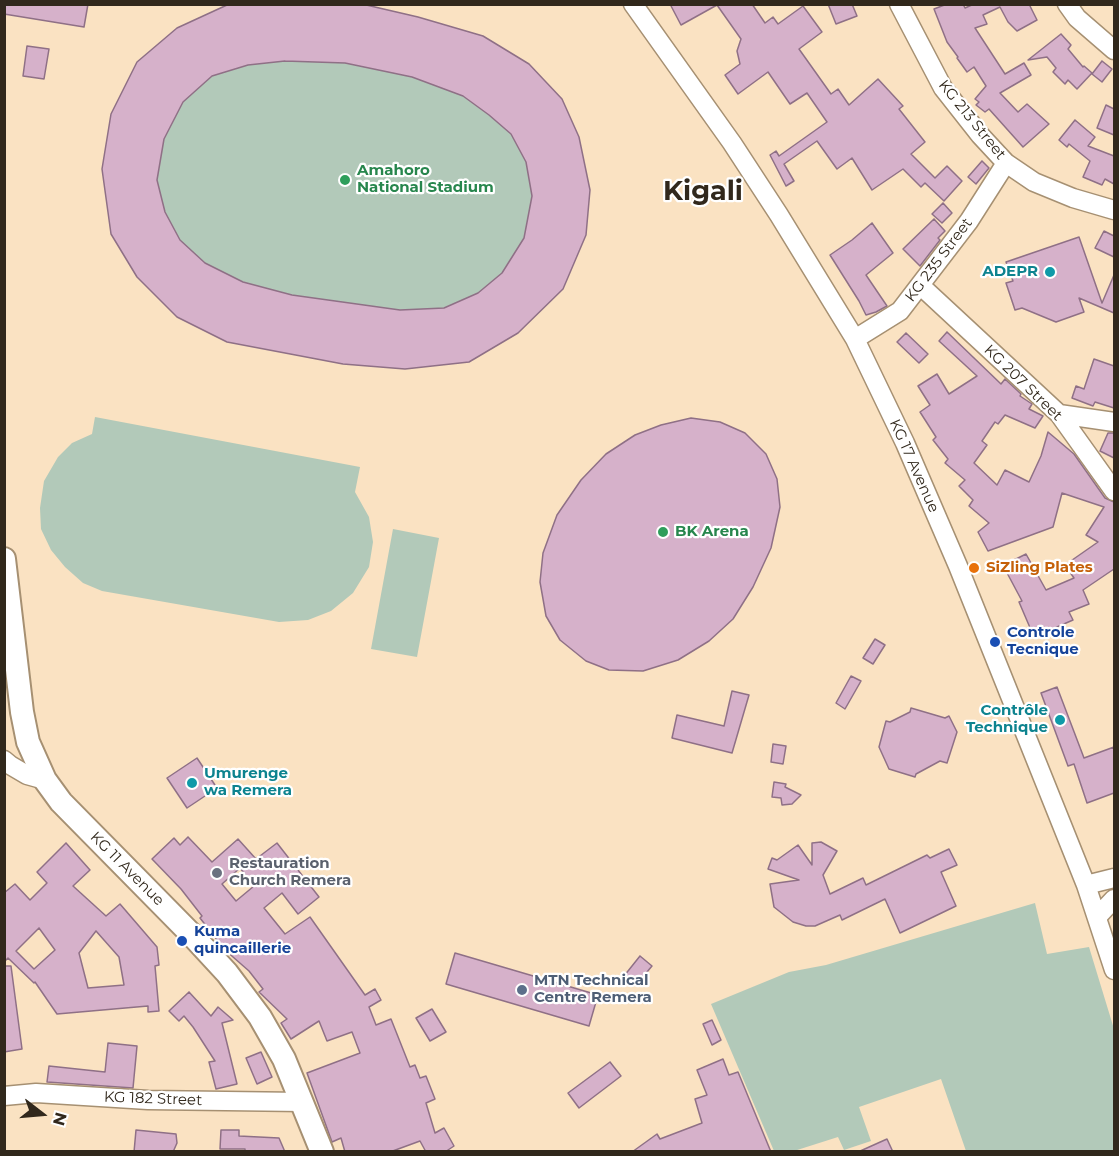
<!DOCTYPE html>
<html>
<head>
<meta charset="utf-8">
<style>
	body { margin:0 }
	#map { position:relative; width:1119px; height:1156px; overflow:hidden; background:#fae2c2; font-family:Montserrat,sans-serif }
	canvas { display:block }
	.frame { position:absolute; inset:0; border:6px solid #31281c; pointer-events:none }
	.north { position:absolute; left:12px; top:1084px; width:60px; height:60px; -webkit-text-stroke:4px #fff; paint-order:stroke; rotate:106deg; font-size:16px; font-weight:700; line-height:24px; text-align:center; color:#31281c }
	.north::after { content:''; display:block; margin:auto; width:21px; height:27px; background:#31281c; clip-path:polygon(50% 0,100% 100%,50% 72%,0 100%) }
</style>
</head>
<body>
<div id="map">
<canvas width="1119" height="1156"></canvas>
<div class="frame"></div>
<div class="north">N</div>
</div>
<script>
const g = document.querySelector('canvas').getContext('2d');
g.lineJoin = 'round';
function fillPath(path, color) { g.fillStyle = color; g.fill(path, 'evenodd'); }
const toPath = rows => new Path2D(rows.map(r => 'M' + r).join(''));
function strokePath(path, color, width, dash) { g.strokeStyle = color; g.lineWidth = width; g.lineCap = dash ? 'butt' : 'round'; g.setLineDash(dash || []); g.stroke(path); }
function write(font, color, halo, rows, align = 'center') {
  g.font = font + ' Montserrat,sans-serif'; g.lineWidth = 4.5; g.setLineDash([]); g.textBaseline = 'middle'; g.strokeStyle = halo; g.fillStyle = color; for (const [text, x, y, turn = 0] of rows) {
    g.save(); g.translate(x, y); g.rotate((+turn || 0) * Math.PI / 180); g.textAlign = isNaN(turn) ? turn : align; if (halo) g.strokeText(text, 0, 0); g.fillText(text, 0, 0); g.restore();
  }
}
fillPath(toPath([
	[362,4,418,17,483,36,529,64,563,289,518,333,469,362,405,369,343,364,227,342,177,317,137,277,111,234,102,169,111,114,137,62,177,28,227,5],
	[95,417,360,467,355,492,369,517,373,542,369,567,353,593,331,611,308,620,279,622,102,591,83,583,65,567,51,550,41,529,40,508,44,481,58,457,72,443,92,434],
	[393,529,439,538,417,657,371,649],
	[1035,903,1047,954,1089,947,1114,1029,1114,1151,966,1151,941,1079,859,1107,871,1141,844,1150,838,1137,794,1151,774,1151,711,1004,789,972,826,965]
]), '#b2c9b9');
const building = toPath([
	[4,4,88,4,84,27,4,14,4,4],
	[362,4,418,17,483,36,529,64,562,99,579,137,590,190,586,235,563,289,518,333,469,362,405,369,343,364,227,342,177,317,137,277,111,234,102,169,111,114,137,62,177,28,227,5,362,4],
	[285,61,345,63,412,77,463,96,489,115,511,134,526,162,532,196,524,238,502,273,478,293,444,308,400,310,292,295,243,282,205,263,180,240,165,212,157,180,164,139,183,102,212,76,248,65,285,61],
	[670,4,752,4,765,23,773,17,778,24,803,6,822,32,799,49,831,94,838,89,849,105,878,79,903,106,899,109,925,142,911,154,935,178,947,166,962,181,944,201,925,183,921,187,903,169,872,190,852,158,837,169,817,141,784,164,794,181,786,186,770,155,776,151,779,156,827,122,807,93,790,104,768,72,738,94,725,75,740,64,737,51,741,39,717,5,681,25,670,4],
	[828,4,852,4,857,16,836,24,828,4],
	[947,4,963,4,965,8,974,4,1029,4,1037,20,1017,31,1008,22,1000,7,983,15,987,24,975,28,1005,74,1024,63,1031,75,1000,93,1018,112,1027,104,1049,124,1023,147,989,109,985,112,976,105,979,102,975,99,986,86,974,67,967,72,957,58,958,57,947,42,934,9,947,4],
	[1061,34,1071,45,1068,49,1083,67,1084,66,1092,73,1077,89,1068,80,1065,84,1053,72,1056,68,1047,57,1028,60,1061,34],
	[27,46,49,49,44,79,23,76,27,46],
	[1102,61,1112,69,1102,82,1092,74,1102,61],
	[1106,105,1114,109,1114,135,1097,128,1106,105],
	[1075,120,1095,137,1088,146,1114,156,1114,184,1105,179,1102,185,1083,177,1090,161,1069,144,1067,147,1059,140,1075,120],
	[982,161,989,168,976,184,968,177,982,161],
	[943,203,952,213,942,223,932,214,943,203],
	[934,219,945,231,938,238,940,240,920,266,903,249,934,219],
	[872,223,893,253,866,275,887,306,876,312,866,315,859,301,830,255,852,240,872,223],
	[1104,231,1114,236,1114,257,1095,248,1104,231],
	[1079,237,1102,303,1114,275,1114,313,1079,298,1084,312,1056,322,1022,308,1015,310,1006,283,1013,281,1006,262,1079,237],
	[947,332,1001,384,1005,379,1021,394,1020,396,1032,404,1029,409,1043,416,1035,428,1005,415,998,424,995,422,982,441,987,445,974,463,997,485,1005,470,1029,482,1041,456,1048,432,1074,454,1105,498,1114,502,1114,569,1083,590,1089,604,1069,612,1073,620,1034,637,1019,602,1022,601,1006,571,1011,568,1008,563,1026,554,1046,590,1074,578,1065,565,1098,542,1086,535,1104,507,1062,493,1053,527,988,551,978,532,989,523,969,506,973,500,959,486,965,480,945,463,948,459,933,440,936,437,920,412,930,405,918,386,937,374,949,394,977,376,939,341,947,332],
	[906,333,928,354,919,363,897,342,906,333],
	[1094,359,1114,366,1114,408,1095,402,1093,406,1072,398,1076,386,1084,389,1094,359],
	[691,418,720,422,745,433,766,454,777,479,780,507,771,548,753,587,733,619,709,641,678,660,643,671,609,670,586,661,560,640,546,616,540,582,543,553,557,515,581,480,606,454,635,435,661,425,691,418],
	[1108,433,1114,433,1114,458,1100,451,1108,433],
	[875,639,885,645,873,664,863,658,875,639],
	[851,676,861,681,845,709,836,703,851,676],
	[1057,687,1084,758,1114,747,1114,793,1087,803,1074,764,1068,766,1041,693,1057,687],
	[732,691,749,695,732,753,672,738,677,715,724,726,732,691],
	[911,708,945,718,949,716,957,732,947,763,940,761,916,774,915,777,889,769,879,747,886,721,890,722,910,712,911,708],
	[773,744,786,746,783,764,771,762,773,744],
	[197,758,217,788,187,808,167,778,197,758],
	[774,782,786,784,785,787,801,795,792,804,782,805,781,798,772,797,774,782],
	[188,837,212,862,238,839,256,859,277,843,319,897,298,914,282,893,264,908,285,934,310,917,365,995,375,989,381,1000,369,1007,376,1025,391,1019,410,1067,415,1065,420,1078,426,1076,435,1099,426,1103,435,1133,444,1128,454,1146,445,1152,426,1152,420,1141,390,1152,345,1152,341,1138,332,1142,307,1073,360,1053,352,1032,327,1041,319,1021,291,1039,281,1023,287,1019,259,992,263,989,249,971,225,950,200,918,202,916,181,889,152,859,174,838,180,845,188,837],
	[240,868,254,886,236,901,222,884,240,868],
	[821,842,837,851,823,875,830,894,863,878,866,885,927,855,930,858,949,849,957,865,941,872,956,906,900,933,885,899,842,920,840,915,815,926,806,926,793,922,774,907,770,884,799,880,768,869,772,858,777,860,798,845,812,865,812,843,821,842],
	[66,843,90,870,73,886,106,916,120,904,157,947,159,965,155,966,159,1011,148,1012,148,1006,57,1014,35,982,34,983,8,958,4,962,4,893,15,884,30,900,47,883,37,872,66,843],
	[39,928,55,950,34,969,16,951,39,928],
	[96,931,119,957,124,985,88,988,79,953,96,931],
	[455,953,598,995,589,1026,446,984,455,953],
	[640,956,652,966,636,985,624,976,640,956],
	[4,966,11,966,22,1049,4,1052,4,966],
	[189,992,211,1016,218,1007,233,1020,222,1023,237,1084,216,1089,209,1062,215,1061,193,1027,184,1016,179,1021,169,1011,189,992],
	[432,1009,446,1032,430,1041,416,1018,432,1009],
	[712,1020,721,1040,712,1045,703,1024,712,1020],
	[108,1043,137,1046,133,1088,47,1082,49,1066,105,1072,108,1043],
	[261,1052,272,1077,257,1084,246,1058,261,1052],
	[723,1059,729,1075,738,1072,771,1152,632,1152,657,1134,660,1139,702,1123,695,1099,707,1095,697,1070,723,1059],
	[610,1062,621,1076,579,1108,568,1093,610,1062],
	[136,1130,176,1134,177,1143,173,1152,134,1152,136,1130],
	[221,1130,239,1130,239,1136,279,1138,285,1152,245,1152,245,1149,220,1149,221,1130],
	[887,1139,893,1152,858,1152,887,1139]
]);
fillPath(building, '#d6b1ca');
strokePath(building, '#8f7086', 1.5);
const minor = toPath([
	[633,4,732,143,779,215,855,339,905,443,958,566,1086,885,1114,970],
	[899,4,943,88,980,135,1006,163,1034,182,1073,198,1114,210],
	[1067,4,1077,18,1114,50],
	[921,286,1059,414,1114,491],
	[855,339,900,311,969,221,1006,163],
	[1059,414,1114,422],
	[4,760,10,765,27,775,45,780],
	[1086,885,1114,878],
	[1098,916,1114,899],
	[4,1096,36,1093,148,1100,303,1102]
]);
const major = toPath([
	[4,559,22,712,28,742,45,780,61,802,191,934,227,973,260,1017,284,1059,322,1152]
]);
strokePath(minor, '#a69072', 21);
strokePath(major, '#a69072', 26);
strokePath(minor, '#fff', 18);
strokePath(major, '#fff', 22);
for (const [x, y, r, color] of [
	[345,180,6,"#2e9e5b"],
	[1050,272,6,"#0f9aa8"],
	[663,532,6,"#2e9e5b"],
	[974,568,6,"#e8710a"],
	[995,642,6,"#1a4fb4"],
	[1060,720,6,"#0f9aa8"],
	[192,783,6,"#0f9aa8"],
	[217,873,6,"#6b7280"],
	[182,941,6,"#1a4fb4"],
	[522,990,6,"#5c6f8a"]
]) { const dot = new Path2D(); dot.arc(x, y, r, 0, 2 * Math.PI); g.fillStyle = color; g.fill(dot); strokePath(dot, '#fff', 2); }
write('15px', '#31281c', '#fff', [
	["KG 213 Street",972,120,51],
	["KG 235 Street",939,260,-53],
	["KG 207 Street",1023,383,44],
	["KG 17 Avenue",914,466,66],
	["KG 11 Avenue",127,869,45],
	["KG 182 Street",153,1099,2]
]);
write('bold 15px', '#27864d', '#fff', [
	["Amahoro",357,171],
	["National Stadium",357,188],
	["BK Arena",675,532]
], 'left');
write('bold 15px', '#0d838f', '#fff', [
	["ADEPR",1038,272],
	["Contrôle",1048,711],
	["Technique",1048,728],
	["Umurenge",204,774,"left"],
	["wa Remera",204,791,"left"]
], 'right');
write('bold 15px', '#c56008', '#fff', [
	["SiZling Plates",986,568]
], 'left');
write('bold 15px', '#164399', '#fff', [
	["Controle",1007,633],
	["Tecnique",1007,650],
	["Kuma",194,932],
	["quincaillerie",194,949]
], 'left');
write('bold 15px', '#5b616d', '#fff', [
	["Restauration",229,864],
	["Church Remera",229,881]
], 'left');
write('bold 15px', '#4e5e75', '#fff', [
	["MTN Technical",534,981],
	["Centre Remera",534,998]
], 'left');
write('bold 27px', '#31281c', '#fff', [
	["Kigali",703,192]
]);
</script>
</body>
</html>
